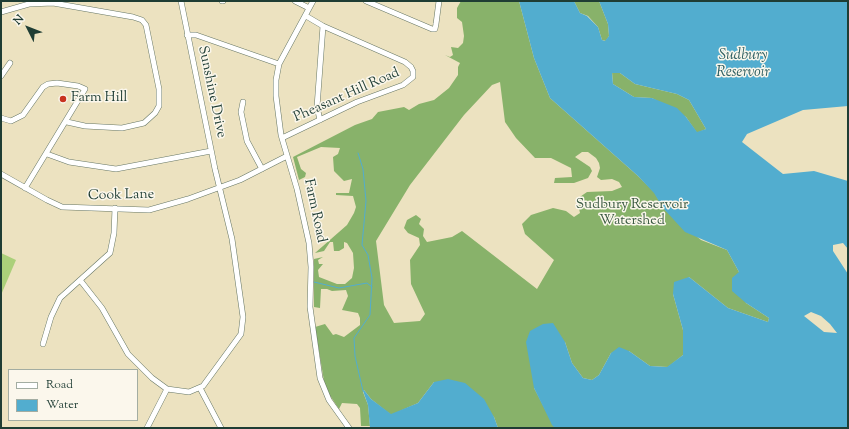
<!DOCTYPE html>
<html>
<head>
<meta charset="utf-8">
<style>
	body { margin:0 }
	#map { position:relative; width:849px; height:429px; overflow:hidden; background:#ece2c0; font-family:"Sorts Mill Goudy",serif }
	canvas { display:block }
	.frame { position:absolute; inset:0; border:2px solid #1f3d34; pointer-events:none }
	.legend { position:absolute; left:8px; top:369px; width:130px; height:52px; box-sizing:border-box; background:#fbf7ec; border:1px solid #a3ada2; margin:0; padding:5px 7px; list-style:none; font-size:12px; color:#1f3d34 }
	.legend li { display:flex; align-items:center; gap:8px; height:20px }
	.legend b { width:20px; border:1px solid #a3ada2 }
	.north { position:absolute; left:8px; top:8px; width:40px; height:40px; -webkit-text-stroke:3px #fbf7ec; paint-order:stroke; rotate:312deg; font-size:11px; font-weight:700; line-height:16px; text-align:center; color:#1f3d34 }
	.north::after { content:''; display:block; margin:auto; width:14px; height:18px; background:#1f3d34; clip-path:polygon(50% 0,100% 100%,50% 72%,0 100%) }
</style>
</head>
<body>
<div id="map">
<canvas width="849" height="429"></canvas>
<div class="frame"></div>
<ul class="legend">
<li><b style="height:5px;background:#fff"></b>Road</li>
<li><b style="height:11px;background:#52adcf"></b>Water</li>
</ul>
<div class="north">N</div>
</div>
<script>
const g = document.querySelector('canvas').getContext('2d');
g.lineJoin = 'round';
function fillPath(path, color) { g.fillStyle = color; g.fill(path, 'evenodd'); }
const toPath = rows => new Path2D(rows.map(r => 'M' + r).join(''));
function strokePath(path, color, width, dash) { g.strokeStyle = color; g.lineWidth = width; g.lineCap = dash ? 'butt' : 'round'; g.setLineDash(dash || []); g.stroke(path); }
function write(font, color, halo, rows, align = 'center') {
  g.font = font + ' "Sorts Mill Goudy",serif'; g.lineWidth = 3; g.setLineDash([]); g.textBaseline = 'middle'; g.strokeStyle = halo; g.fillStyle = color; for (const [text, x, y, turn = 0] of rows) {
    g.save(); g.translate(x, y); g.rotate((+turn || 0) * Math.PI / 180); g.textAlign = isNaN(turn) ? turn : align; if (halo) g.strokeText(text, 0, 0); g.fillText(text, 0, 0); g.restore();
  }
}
fillPath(toPath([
	[1,253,16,260,1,295]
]), '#abd07a');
fillPath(toPath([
	[461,1,519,1,534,58,550,98,638,176,655,193,663,208,701,240,727,250,739,272,746,303,769,318,768,322,728,308,689,277,673,294,683,330,683,355,668,367,650,366,629,351,611,353,599,375,592,380,583,378,572,363,565,342,534,388,555,428,498,428,494,417,434,382,418,403,391,415,371,399,364,390,363,392,368,405,370,426,361,426,360,408,357,404,342,403,339,409,329,394,324,381,315,327,325,324,333,335,336,334,344,337,360,325,360,318,358,313,342,310,348,296,346,290,332,291,327,289,321,289,320,308,314,307,314,259,323,257,318,260,319,264,323,264,318,270,319,277,337,284,345,284,352,278,354,268,353,253,347,243,344,242,344,248,339,251,334,251,333,242,330,242,324,251,315,253,347,225,354,213,356,207,353,196,336,195,336,193,349,193,352,179,344,181,334,171,333,157,338,154,340,148,321,147,297,157,301,169,306,173,305,177,299,180,293,157,355,125,372,119,378,112,404,107,409,110,419,104,434,100,449,88,458,75,458,67,460,63,445,55,450,57,453,55,451,47,458,48,463,43,464,36,462,22,457,18,457,8],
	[500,82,505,122,516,138,535,158,551,158,571,168,572,177,555,178,554,183,574,183,588,178,592,171,590,167,575,157,582,152,588,152,596,158,599,163,600,168,597,177,601,180,612,179,619,182,622,187,612,191,587,192,577,199,580,213,574,217,566,211,553,208,531,215,522,224,525,234,554,260,537,289,462,231,452,237,427,242,423,236,424,229,419,224,421,219,416,215,407,220,404,228,408,233,419,238,420,245,410,260,411,284,425,314,420,321,394,323,384,305,376,241,410,185,464,115,492,85],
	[574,1,599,1,608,24,609,36,606,41,602,40,598,27,588,16,580,13],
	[612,72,620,73,635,84,677,94,689,100,706,129,697,133,686,117,652,98,634,97,613,84]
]), '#88b26a');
fillPath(toPath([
	[519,1,574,1,580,13,587,16,598,27,602,40,605,41,609,36,608,24,599,1,848,1,848,106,803,110,747,134,742,142,783,174,814,171,848,181,848,249,843,243,833,245,833,251,848,274,848,428,555,428,552,425,534,388,526,342,530,331,543,324,553,323,565,342,572,363,583,378,592,380,599,375,611,353,619,347,629,351,650,366,667,367,683,355,683,330,673,294,674,282,689,277,728,308,768,322,769,318,746,303,732,291,732,278,739,272,727,250,685,232,663,208,654,193,638,176,550,98,534,58],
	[612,73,620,73,635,84,677,94,689,100,706,129,697,132,686,117,677,108,652,98,634,97,613,84],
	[811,312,821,316,830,324,837,333,824,332,804,316],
	[448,379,465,383,484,399,494,417,498,428,370,428,368,405,363,391,364,390,371,399,391,414,418,403,434,382]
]), '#52adcf');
strokePath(toPath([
	[358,153,363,169,366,201,362,245,368,255,372,278,370,315,354,338,355,356,363,391],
	[314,282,339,288,367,283,372,287]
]), '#52adcf', 1);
const minor = toPath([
	[222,1,223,1],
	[295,1,309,8],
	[313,1,279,64,276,80,276,96,281,135,297,189,309,243,311,267,310,307,320,378,329,400,349,428],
	[366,1,432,29,435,29,436,24,439,1],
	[1,12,29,4,53,3,133,17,142,20,146,25,159,89,159,106,155,113,144,123,122,128,85,126,67,122],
	[187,35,196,35,279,64],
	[1,76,10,63],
	[243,102,241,112,247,141,262,169],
	[1,118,11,121,23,115,43,87,48,84,57,83,78,86,85,89,25,188],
	[320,120,317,107,323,26],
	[282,138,357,102,403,85,413,77,413,71,411,67,405,62,323,26,306,16],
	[47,154,69,162,116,169,211,151],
	[1,174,47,200,62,207,149,210,188,199,240,180,287,156],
	[80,280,102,308,128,354,152,378,167,389,189,392,203,386,241,334,243,317,232,239,215,169,181,1],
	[43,344,51,317,60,298,110,253,114,233,115,208],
	[200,388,221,428],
	[147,428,167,389]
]);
strokePath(minor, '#677765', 6);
strokePath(minor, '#fff', 5);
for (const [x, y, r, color] of [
	[63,99,4,"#c8321e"]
]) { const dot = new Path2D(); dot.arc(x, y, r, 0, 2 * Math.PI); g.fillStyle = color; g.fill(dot); strokePath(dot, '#fbf7ec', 1.5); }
write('14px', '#1f3d34', '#fbf7ec', [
	["Sunshine Drive",211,92,78],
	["Pheasant Hill Road",347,96,-24],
	["Cook Lane",121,196,-1],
	["Farm Road",314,211,78]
]);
write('14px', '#1f3d34', '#fbf7ec', [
	["Farm Hill",71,99]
], 'left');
write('14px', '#3b5a42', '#fbf7ec', [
	["Sudbury Reservoir",632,206],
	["Watershed",632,222]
]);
write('italic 15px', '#2e5f62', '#fbf7ec', [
	["Sudbury",743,56],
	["Reservoir",743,73]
]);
</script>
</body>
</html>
